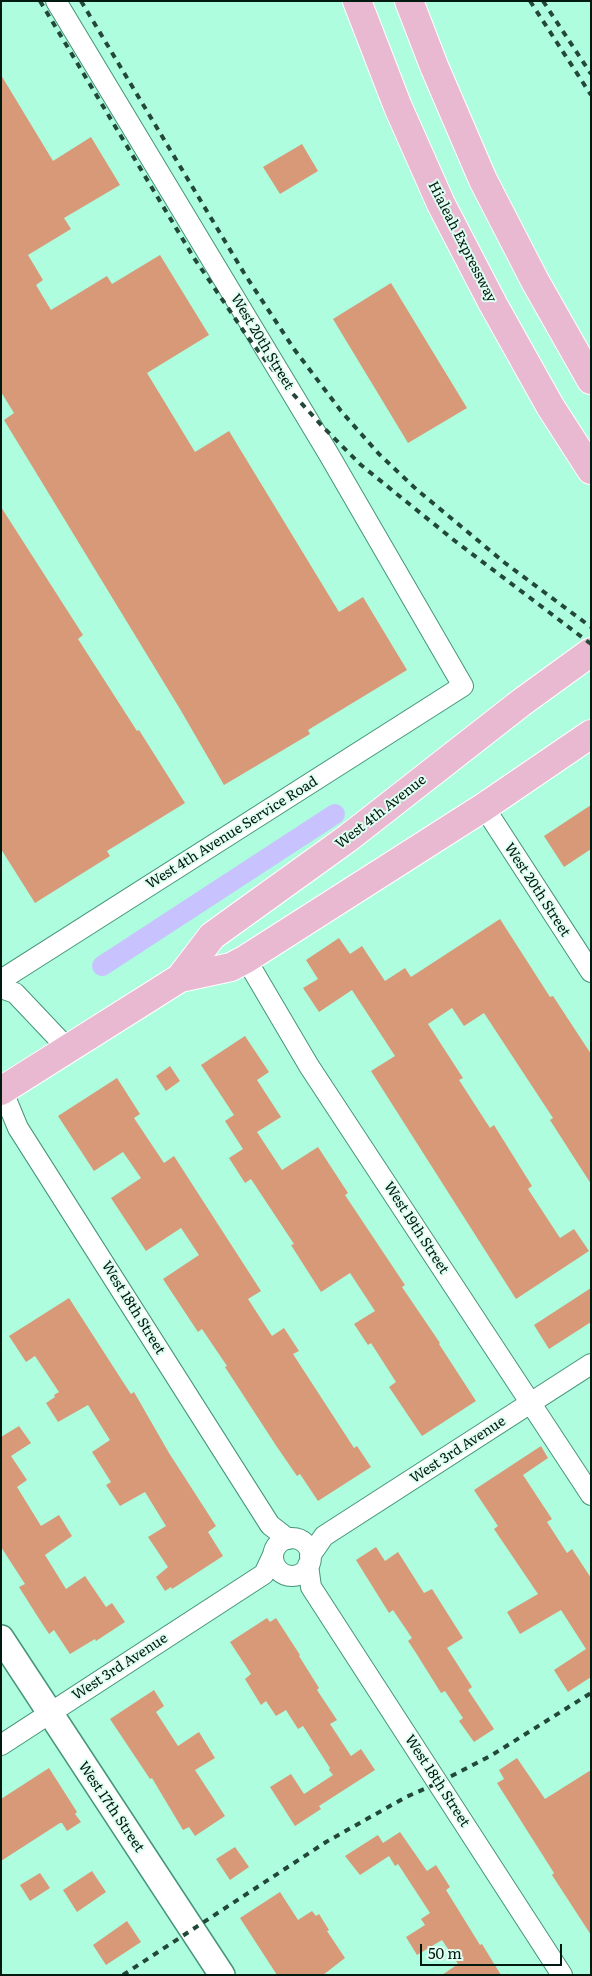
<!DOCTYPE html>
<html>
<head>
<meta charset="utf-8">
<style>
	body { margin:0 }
	#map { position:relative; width:592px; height:1976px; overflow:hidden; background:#adfdde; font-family:Literata,serif }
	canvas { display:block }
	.frame { position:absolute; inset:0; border:2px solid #001a10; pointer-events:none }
	.scale { position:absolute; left:420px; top:1944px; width:142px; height:22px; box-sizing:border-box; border:2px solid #001a10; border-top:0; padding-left:6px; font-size:15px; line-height:18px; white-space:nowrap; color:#001a10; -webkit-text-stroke:4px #e0fef2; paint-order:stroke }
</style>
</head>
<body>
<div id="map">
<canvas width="592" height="1976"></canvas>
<div class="frame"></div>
<div class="scale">50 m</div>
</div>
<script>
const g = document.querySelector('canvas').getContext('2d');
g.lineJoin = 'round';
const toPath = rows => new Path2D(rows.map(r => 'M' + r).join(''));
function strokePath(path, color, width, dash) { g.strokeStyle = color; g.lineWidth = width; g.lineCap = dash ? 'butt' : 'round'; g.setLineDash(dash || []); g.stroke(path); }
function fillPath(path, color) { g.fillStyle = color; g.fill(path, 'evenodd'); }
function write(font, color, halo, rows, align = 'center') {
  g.font = font + ' Literata,serif'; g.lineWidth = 4; g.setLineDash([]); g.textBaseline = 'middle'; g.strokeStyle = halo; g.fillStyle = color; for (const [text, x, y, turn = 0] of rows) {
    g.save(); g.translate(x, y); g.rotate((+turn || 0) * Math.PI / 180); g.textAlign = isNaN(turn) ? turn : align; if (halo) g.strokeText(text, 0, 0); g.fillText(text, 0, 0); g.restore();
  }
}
strokePath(toPath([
	[102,966,335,814]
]), '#c8c3fe', 20);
fillPath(toPath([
	[1,75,53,161,91,137,120,185,64,218,71,229,28,255,43,280,36,285,51,310,107,276,112,284,160,255,209,335,147,373,195,452,229,431,339,612,363,597,407,670,308,730,310,734,224,785,180,709,4,420,14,413,1,392],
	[302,144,318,171,280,194,263,167],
	[391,283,467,408,408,443,333,319],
	[1,507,83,635,78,639,137,731,139,730,185,803,107,851,110,856,35,903,1,849],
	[591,805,591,849,564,867,544,836],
	[500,919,550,997,553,996,591,1054,591,1184,550,1120,553,1118,484,1013,464,1026,452,1008,428,1024,463,1078,459,1080,490,1128,494,1125,532,1186,528,1189,560,1238,574,1229,589,1251,516,1299,371,1071,395,1056,352,990,319,1012,303,988,318,979,306,960,339,938,350,954,362,946,385,981,405,968,411,977],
	[245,1036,269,1072,257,1080,281,1117,257,1132,282,1170,318,1147,348,1193,345,1195,405,1285,402,1287,440,1343,439,1344,476,1401,422,1436,389,1387,396,1382,371,1343,368,1345,354,1324,375,1311,350,1273,321,1292,291,1245,294,1244,251,1179,245,1183,229,1158,243,1149,225,1121,234,1115,201,1065],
	[170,1066,180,1081,166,1091,156,1076],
	[117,1078,140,1114,134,1118,164,1163,174,1156,261,1291,248,1299,272,1336,284,1328,299,1351,293,1354,354,1448,357,1446,371,1467,318,1501,300,1474,297,1476,277,1447,225,1367,227,1366,202,1329,198,1332,163,1279,199,1255,181,1228,146,1251,111,1198,141,1178,123,1152,94,1171,58,1116],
	[591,1288,591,1322,549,1349,534,1325],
	[69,1298,125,1385,131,1394,134,1392,169,1453,216,1526,208,1532,223,1556,172,1589,171,1587,165,1591,156,1577,168,1567,148,1537,166,1526,145,1492,120,1506,106,1485,111,1482,92,1452,110,1440,88,1405,58,1422,46,1403,55,1397,54,1395,59,1392,35,1356,26,1362,9,1336],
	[19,1426,31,1443,11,1456,27,1480,17,1487,41,1526,59,1515,72,1536,45,1555,66,1589,85,1576,106,1607,112,1603,125,1622,96,1641,95,1639,70,1654,54,1630,49,1634,36,1614,19,1587,25,1584,1,1547,1,1437],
	[541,1446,548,1458,523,1475,552,1519,547,1522,567,1553,572,1549,591,1578,591,1677,568,1692,554,1670,586,1649,561,1610,520,1634,507,1612,538,1594,494,1529,498,1526,474,1490],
	[376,1547,385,1561,398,1552,424,1593,432,1589,463,1638,447,1648,472,1687,468,1690,494,1729,474,1742,459,1721,463,1718,445,1691,441,1693,416,1653,408,1641,412,1638,393,1610,389,1613,356,1560],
	[267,1618,270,1622,276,1618,300,1655,299,1656,319,1688,317,1690,337,1720,330,1724,351,1756,361,1749,375,1770,319,1806,321,1809,295,1826,270,1787,291,1774,304,1794,333,1775,329,1770,330,1768,303,1726,298,1729,286,1710,276,1716,266,1701,261,1705,245,1679,251,1674,230,1642],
	[154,1690,164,1706,156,1712,178,1746,199,1732,215,1758,195,1770,225,1816,195,1836,189,1827,183,1830,152,1778,150,1779,110,1719],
	[517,1758,545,1799,591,1770,591,1935,552,1875,554,1873,497,1783,504,1779,499,1770],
	[49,1768,77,1812,75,1814,81,1822,67,1831,62,1823,60,1823,1,1861,1,1799],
	[400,1832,427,1871,436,1865,450,1887,446,1890,480,1945,482,1944,501,1975,442,1975,458,1964,442,1940,417,1955,406,1937,425,1925,421,1919,430,1913,398,1864,395,1866,389,1856,360,1875,345,1856,378,1835,383,1843],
	[235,1847,249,1867,230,1880,216,1859],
	[92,1871,106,1892,77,1912,63,1890],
	[40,1873,50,1888,30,1901,20,1885],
	[280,1892,298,1920,312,1911,316,1916,319,1914,329,1930,327,1931,345,1958,323,1975,277,1975,240,1918],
	[127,1921,141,1942,106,1965,93,1945]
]), '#d89978');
const minor = toPath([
	[484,807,591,972],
	[246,959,309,1066,591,1495],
	[1,980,463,686,328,453,56,1],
	[1,988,15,993,68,1049],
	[1,1087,18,1128,270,1525,288,1539],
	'273 1557a19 19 0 1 1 38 0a19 19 0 1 1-38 0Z',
	[310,1556,324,1536,591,1364],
	[308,1565,311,1587,562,1975],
	[1,1745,264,1574,273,1555]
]);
const tertiary = toPath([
	[1,1638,222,1975]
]);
const primary = toPath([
	[357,1,398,107,441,204,493,304,550,406,591,470],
	[409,1,434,66,483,180,535,281,591,380],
	[180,978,212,936,348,838,522,702,591,652],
	[1,1091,180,978,231,967,246,959,484,807,591,734]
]);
strokePath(minor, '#469479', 22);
strokePath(tertiary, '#469479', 28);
strokePath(primary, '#fff', 30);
strokePath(minor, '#fff', 20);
strokePath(tertiary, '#fff', 25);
strokePath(primary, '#e9b8d1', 28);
strokePath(toPath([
	[40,1,194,258,247,336,283,383,323,427,361,465,455,541,591,644],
	[81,1,244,273,294,349,341,411,379,454,416,489,505,563,591,627],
	[530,1,591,95],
	[543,1,591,74],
	[123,1975,326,1842,406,1797,438,1783,492,1755,591,1693]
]), '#234839', 4, [6, 6]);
write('14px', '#001a10', '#e0fef2', [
	["Hialeah Expressway",462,242,63],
	["West 20th Street",262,342,59],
	["West 4th Avenue",381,812,-38],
	["West 4th Avenue Service Road",232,833,-32],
	["West 20th Street",537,890,57],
	["West 19th Street",416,1228,57],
	["West 18th Street",133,1308,58],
	["West 3rd Avenue",458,1450,-33],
	["West 3rd Avenue",120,1667,-33],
	["West 18th Street",437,1781,57],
	["West 17th Street",111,1807,56]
]);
</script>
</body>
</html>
